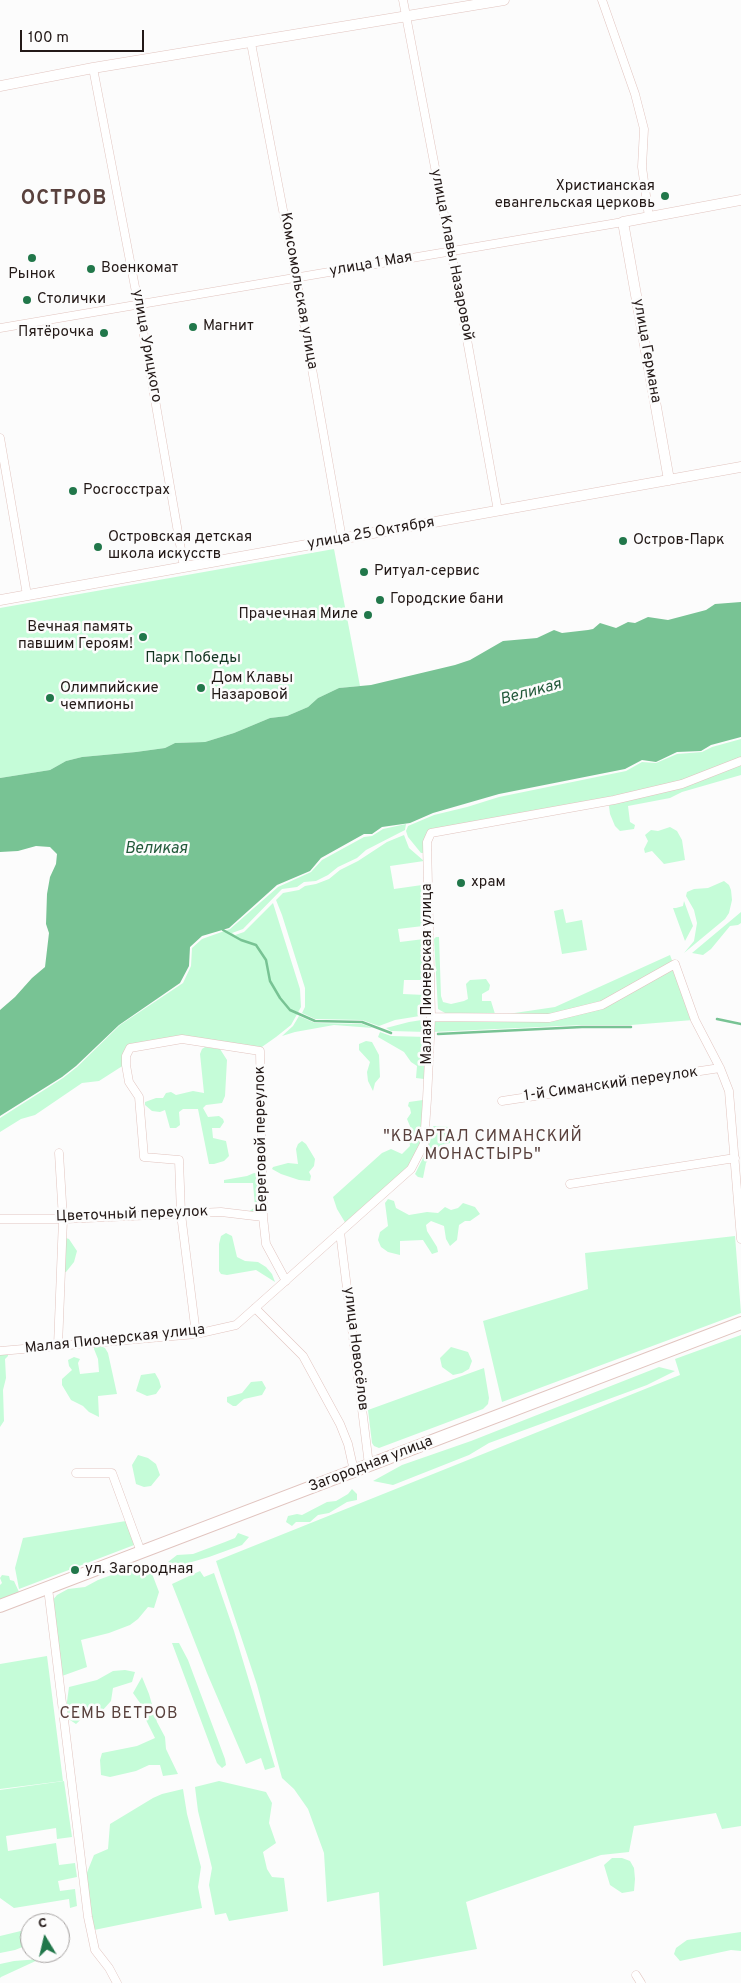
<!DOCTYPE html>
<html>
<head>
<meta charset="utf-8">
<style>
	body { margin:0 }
	#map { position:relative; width:741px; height:1983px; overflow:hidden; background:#fcfcfc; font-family:Overpass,sans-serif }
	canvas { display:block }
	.north { position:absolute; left:20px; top:1913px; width:50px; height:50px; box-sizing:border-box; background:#fcfcfc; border:1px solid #a5a1a0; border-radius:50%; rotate:351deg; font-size:14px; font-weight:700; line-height:20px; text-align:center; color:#231917 }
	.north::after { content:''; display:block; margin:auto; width:18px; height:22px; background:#21774a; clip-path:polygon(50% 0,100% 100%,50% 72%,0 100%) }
	.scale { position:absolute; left:20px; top:30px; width:124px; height:22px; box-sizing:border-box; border:2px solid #231917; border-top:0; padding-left:6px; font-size:15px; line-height:18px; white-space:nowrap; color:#231917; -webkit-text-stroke:4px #fcfcfc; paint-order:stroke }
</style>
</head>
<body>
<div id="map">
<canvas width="741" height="1983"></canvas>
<div class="north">С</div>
<div class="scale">100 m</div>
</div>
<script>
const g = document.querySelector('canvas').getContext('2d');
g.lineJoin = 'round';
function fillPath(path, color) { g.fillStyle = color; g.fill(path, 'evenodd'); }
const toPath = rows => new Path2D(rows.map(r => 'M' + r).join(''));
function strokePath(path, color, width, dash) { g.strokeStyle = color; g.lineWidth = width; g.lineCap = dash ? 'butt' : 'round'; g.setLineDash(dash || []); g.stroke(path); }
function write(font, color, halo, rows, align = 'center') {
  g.font = font + ' Overpass,sans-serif'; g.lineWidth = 5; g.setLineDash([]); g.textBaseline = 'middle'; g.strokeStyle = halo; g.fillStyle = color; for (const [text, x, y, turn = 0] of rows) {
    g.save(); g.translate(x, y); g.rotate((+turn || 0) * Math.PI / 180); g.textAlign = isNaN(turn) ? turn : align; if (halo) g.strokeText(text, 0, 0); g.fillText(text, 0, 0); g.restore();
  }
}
fillPath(toPath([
	[334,549,360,686,339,688,318,698,308,707,287,716,270,718,234,733,205,742,175,743,165,748,136,752,82,757,66,761,50,770,0,778,0,608],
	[741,739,741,758,682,782,613,798,430,831,425,853,421,853,408,837,406,831,408,826,434,815,467,807,499,797,626,771,642,762,656,763,677,754,702,752,712,747],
	[741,764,741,775,682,792,670,798,628,806,630,822,635,825,634,829,620,831,615,826,610,814,609,806,611,804],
	[406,824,405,830,366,850,357,858,338,867,328,875,316,881,304,882,297,887,282,889,243,929,232,933,235,935,244,932,273,903,300,989,301,1007,291,1025,276,1037,259,1049,182,1038,129,1046,124,1065,99,1081,82,1083,35,1115,21,1119,0,1132,0,1118,63,1078,77,1067,120,1025,183,983,191,966,192,948,202,939,230,929,278,887,311,872,322,860,364,837,372,836,383,829],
	[670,827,677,831,682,840,685,860,664,864,652,851,645,853,644,849,648,841,645,835,651,830,658,831],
	[404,835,409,848,424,861,390,866,394,889,422,885,423,926,398,929,400,942,424,939,424,980,404,980,403,994,425,995,426,1015,395,1020,379,1026,362,1020,315,1019,302,1013,305,1007,305,988,282,915,276,900,283,893,299,890,305,886,316,884,329,879,340,870,358,861,387,842],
	[724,881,729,885,731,890,732,900,729,913,725,919,684,953,694,941,697,923,694,910,686,896,687,892,694,889,708,888],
	[684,901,693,926,685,941,673,908,676,908,683,906],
	[563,909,566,923,582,920,587,950,562,954,554,911],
	[741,912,741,923,738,925,730,926,711,949,703,955,692,953],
	[436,937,439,937,441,996,443,1002,451,1004,464,1001,468,999,466,984,470,980,486,979,490,985,489,990,482,994,482,1001,491,1001,495,1014,447,1014,438,1009,434,939],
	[670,955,673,963,601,1004,549,1017,501,1015,555,1007],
	[674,967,693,1020,631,1025,582,1025,433,1032,434,1019,549,1020,602,1007],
	[299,1016,315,1023,362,1024,373,1028,334,1025,295,1032,282,1036,293,1026],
	[428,1019,427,1032,391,1031,386,1028,409,1022],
	[380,1032,391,1036,427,1037,424,1079,416,1078,417,1066,411,1062,404,1052,378,1037],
	[366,1041,372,1042,379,1055,380,1077,375,1083,373,1091,368,1081,367,1072,370,1062,359,1050,359,1044],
	[205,1047,220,1049,227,1060,225,1096,222,1103,206,1105,203,1108,208,1117,219,1116,223,1119,224,1122,220,1128,212,1128,213,1138,226,1141,229,1156,224,1161,214,1164,209,1164,198,1109,183,1109,179,1112,180,1125,176,1128,170,1128,165,1110,160,1112,152,1111,145,1105,145,1102,156,1098,163,1098,166,1093,171,1092,176,1095,193,1091,204,1093,200,1054,202,1049],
	[423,1100,421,1144,408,1169,346,1224,337,1209,333,1197,382,1153,391,1149,402,1154,410,1146,408,1134,412,1131,407,1119,411,1113,410,1108,408,1106,409,1102],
	[434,1126,449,1127,451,1136,450,1143,441,1145,435,1150,426,1163,423,1178,418,1177,415,1174,427,1150,431,1138,430,1129],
	[302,1141,306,1144,315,1159,314,1166,309,1172,311,1176,310,1181,299,1180,281,1174,272,1169,273,1167,288,1163,298,1164,296,1149,298,1144],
	[254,1173,259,1174,261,1210,259,1214,247,1213,255,1207,253,1183,224,1183,224,1180,247,1176],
	[388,1199,394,1201,396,1208,409,1215,427,1212,438,1213,445,1207,451,1210,458,1208,463,1203,475,1207,480,1214,470,1221,465,1221,459,1225,457,1240,450,1246,446,1239,444,1226,431,1221,426,1225,427,1231,437,1247,438,1252,432,1254,423,1240,400,1241,400,1255,388,1252,381,1247,378,1240,380,1232,388,1226,385,1203],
	[226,1233,232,1236,237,1257,245,1261,258,1262,266,1267,272,1274,275,1282,256,1270,227,1275,221,1274,219,1271,219,1244,221,1236],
	[735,1236,741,1313,502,1402,483,1321,588,1289,585,1253],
	[66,1238,69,1239,77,1251,74,1262,66,1272,64,1272],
	[741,1335,741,1826,722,1829,716,1813,634,1826,629,1852,601,1855,466,1902,477,1949,383,1966,379,1892,327,1902,324,1853,308,1809,294,1789,282,1778,257,1685,216,1561,680,1375,675,1359],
	[98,1345,105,1348,108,1353,117,1394,98,1396,99,1417,89,1412,83,1406,71,1400,62,1385,62,1379,72,1370,69,1366,68,1360,74,1357,80,1359,78,1363,80,1374,99,1372,98,1359,94,1349,94,1346],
	[451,1347,468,1352,472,1361,469,1369,462,1373,453,1375,442,1367,440,1358],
	[8,1352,8,1356,5,1359,6,1378,3,1390,4,1421,0,1427,0,1353],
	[659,1367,675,1371,647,1385,489,1443,469,1455,393,1485,373,1481,402,1465,471,1441],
	[484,1368,489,1398,488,1404,483,1409,379,1448,374,1446,372,1443,368,1410],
	[155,1373,159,1380,161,1387,156,1394,147,1396,136,1391,141,1375],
	[262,1381,266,1388,262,1395,244,1399,236,1406,233,1406,227,1402,227,1397,242,1393,251,1382],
	[138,1455,148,1458,156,1464,160,1475,151,1486,144,1487,136,1484,132,1465],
	[352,1489,357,1494,357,1500,347,1502,329,1513,318,1515,310,1522,296,1522,292,1526,286,1522,288,1516,297,1514,302,1515,327,1502,336,1501,348,1494],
	[132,1520,142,1542,19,1589,15,1568,23,1538],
	[238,1533,249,1537,242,1545,209,1557,178,1566,168,1562,177,1555,193,1554,225,1542,235,1538],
	[144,1563,151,1571,159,1592,154,1608,148,1607,138,1619,130,1625,109,1633,81,1640,87,1667,62,1676,51,1602,57,1595,68,1589,85,1587,98,1580],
	[200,1571,204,1577,214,1573,234,1631,275,1767,265,1770,261,1758,246,1764,207,1673,172,1584],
	[2,1575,9,1576,10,1580,14,1581,19,1592,0,1604,0,1585,2,1583,0,1578],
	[172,1643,179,1643,188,1660,225,1759,226,1765,222,1768,217,1763,212,1750],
	[47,1656,63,1781,0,1789,0,1664],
	[125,1670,135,1672,132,1682,113,1688,111,1701,102,1711,88,1713,76,1724,67,1718,66,1709,69,1687,97,1680,113,1671],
	[142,1677,149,1694,157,1722,165,1737,166,1749,178,1774,163,1776,160,1765,149,1765,136,1771,110,1777,101,1775,100,1760,102,1753,137,1746,155,1738,146,1720,145,1710,133,1693],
	[64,1781,72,1837,57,1839,56,1828,6,1836,8,1851,56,1843,59,1865,75,1863,77,1877,58,1881,60,1891,75,1889,77,1906,70,1908,69,1899,14,1908,0,1898,0,1790],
	[219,1781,266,1792,272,1803,269,1823,276,1843,263,1852,267,1869,272,1877,284,1878,288,1911,229,1921,226,1913,215,1915,209,1885,212,1868,198,1811,195,1787],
	[183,1789,187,1814,201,1867,198,1887,202,1908,94,1930,86,1875,94,1855,108,1849,110,1824,153,1798,162,1794],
	[612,1858,622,1858,630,1861,634,1868,635,1879,634,1891,622,1893,610,1885,604,1865],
	[25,1930,30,1931,30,1944,15,1950,0,1953,0,1936],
	[741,1932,741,1951,731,1950,680,1961,674,1954,676,1948,687,1940],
	[40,1959,1,1977,0,1978,0,1964,14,1961]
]), '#c5fcd8');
fillPath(toPath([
	[741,602,741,737,711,745,701,751,677,752,656,762,642,760,625,769,499,794,433,813,410,823,382,827,372,834,364,834,321,858,310,871,277,885,229,928,202,936,190,947,189,966,180,983,119,1025,76,1066,62,1077,0,1116,0,1010,15,997,32,978,45,967,49,933,46,924,47,894,50,877,56,864,57,854,50,847,36,846,18,851,0,852,0,778,50,770,66,761,82,757,136,752,165,748,175,743,205,742,234,733,270,718,287,716,308,707,318,698,339,688,371,685,455,665,470,660,503,641,537,638,554,630,562,633,588,630,593,629,600,623,616,628,628,622,635,623,648,617,668,620,706,610,715,604]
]), '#78c394');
strokePath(toPath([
	[223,930,241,940,256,945,266,960,270,981,280,998,290,1010,315,1021,362,1022,391,1033],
	[717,1019,741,1024],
	[438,1034,582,1027,631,1027]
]), '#78c394', 2.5);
const minor = toPath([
	[403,0,451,251,498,511],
	[602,0,635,94,644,129,642,167,649,217],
	[251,43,296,278,342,539],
	[93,68,140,313,184,567],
	[0,328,623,222],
	[0,438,27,595],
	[431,1017,549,1018,602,1005,675,964,695,1020,720,1068,729,1091,741,1239],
	[502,1101,720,1068],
	[570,1184,735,1158],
	[0,1219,63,1219,221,1212,263,1217],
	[340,1232,369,1465],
	[255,1308,303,1356,340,1424,348,1444,354,1471],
	[196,1334,181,1214,179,1160,144,1157,139,1097,129,1082,126,1065,126,1056,130,1048,182,1039,260,1051,263,1217,266,1244,286,1281],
	[58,1346,63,1219,59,1153],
	[0,1351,196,1334,236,1325,411,1169,424,1144,427,1099,431,1017,427,842,431,833,614,800,682,784,741,761],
	[76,1473,112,1473,141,1552],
	[48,1588,88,1917,95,1950,109,1968,117,1983],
	[636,1975,641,1983]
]);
const major = toPath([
	[0,86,93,68,504,0],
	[669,480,623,222,741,200],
	[0,600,741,467]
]);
const highway = toPath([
	[0,1606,741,1323]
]);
strokePath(minor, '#e1c4bf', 9);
strokePath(major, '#e1c4bf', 11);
strokePath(highway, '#e1c4bf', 14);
strokePath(minor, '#fff', 8);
strokePath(major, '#fff', 10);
strokePath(highway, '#fff', 12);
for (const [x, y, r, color] of [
	[665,196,5,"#21774a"],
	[32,258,5,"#21774a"],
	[91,269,5,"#21774a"],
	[27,300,5,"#21774a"],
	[193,327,5,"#21774a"],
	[104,333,5,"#21774a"],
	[73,491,5,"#21774a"],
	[623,541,5,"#21774a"],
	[98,547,5,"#21774a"],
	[364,572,5,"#21774a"],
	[380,600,5,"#21774a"],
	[368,615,5,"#21774a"],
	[143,637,5,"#21774a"],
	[201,688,5,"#21774a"],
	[50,698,5,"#21774a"],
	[461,883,5,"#21774a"],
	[75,1570,5,"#21774a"]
]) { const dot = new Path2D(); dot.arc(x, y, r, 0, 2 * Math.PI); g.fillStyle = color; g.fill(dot); strokePath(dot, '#fcfcfc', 2); }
write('15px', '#231917', '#fcfcfc', [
	["Христианская",655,187,"right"],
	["евангельская церковь",655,204,"right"],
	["Военкомат",101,269],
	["Рынок",32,275,"center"],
	["Столички",37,300],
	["Магнит",203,327],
	["Пятёрочка",94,333,"right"],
	["Росгосстрах",83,491],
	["Островская детская",108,538],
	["школа искусств",108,555],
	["Остров-Парк",633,541],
	["Ритуал-сервис",374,572],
	["Городские бани",390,600],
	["Прачечная Миле",358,615,"right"],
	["Вечная память",133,628,"right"],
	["павшим Героям!",133,645,"right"],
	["Дом Клавы",211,679],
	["Назаровой",211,696],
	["Олимпийские",60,689],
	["чемпионы",60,706],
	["храм",471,883],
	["ул. Загородная",85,1570]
], 'left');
write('15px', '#231917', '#fcfcfc', [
	["улица Клавы Назаровой",451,255,79],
	["улица 1 Мая",371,265,-10],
	["Комсомольская улица",298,291,80],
	["улица Урицкого",146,346,80],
	["улица Германа",646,351,80],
	["улица 25 Октября",371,534,-10],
	["Малая Пионерская улица",428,974,-90],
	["1-й Симанский переулок",611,1085,-8],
	["Береговой переулок",262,1139,-91],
	["Цветочный переулок",132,1215,-2],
	["Малая Пионерская улица",115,1340,-6],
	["улица Новосёлов",355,1349,83],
	["Загородная улица",371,1465,-21]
]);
write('15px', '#123320', '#fcfcfc', [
	["Парк Победы",193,659]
]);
write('italic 16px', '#235a3b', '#fcfcfc', [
	["Великая",531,693,-15],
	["Великая",156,850]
]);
g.letterSpacing = '1px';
write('16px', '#59413d', '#fcfcfc', [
	["\"КВАРТАЛ СИМАНСКИЙ",483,1138],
	["МОНАСТЫРЬ\"",483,1156],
	["СЕМЬ ВЕТРОВ",119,1715]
]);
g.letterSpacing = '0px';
g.letterSpacing = '1px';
write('bold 20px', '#59413d', '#fcfcfc', [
	["ОСТРОВ",64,200]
]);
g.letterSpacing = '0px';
</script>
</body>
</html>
